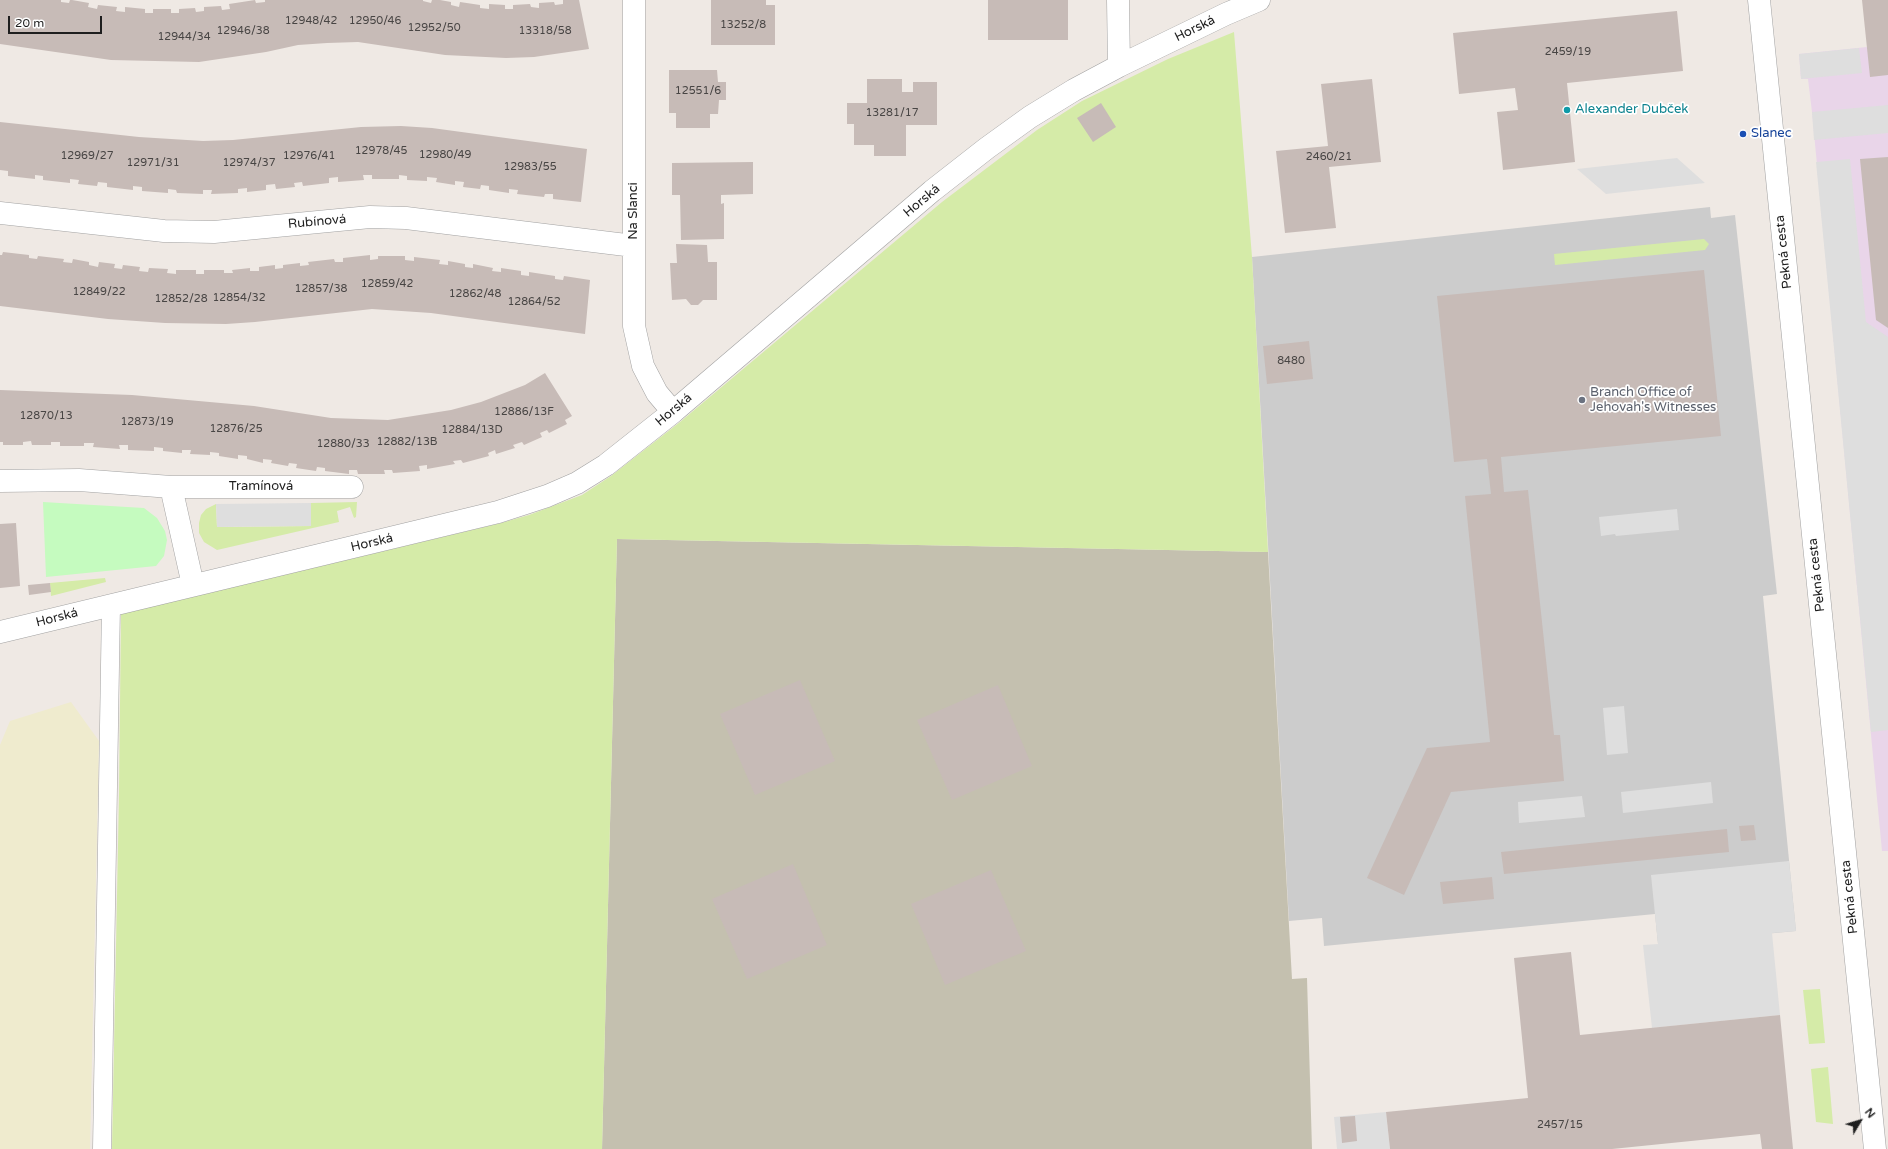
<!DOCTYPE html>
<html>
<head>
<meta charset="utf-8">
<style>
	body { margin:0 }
	#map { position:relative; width:1888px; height:1149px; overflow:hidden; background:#efe9e4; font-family:"Varela Round",sans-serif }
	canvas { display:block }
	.north { position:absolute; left:1840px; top:1101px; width:40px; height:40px; -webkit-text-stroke:3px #fff; paint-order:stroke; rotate:52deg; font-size:11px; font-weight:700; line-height:16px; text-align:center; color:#1e1e1e }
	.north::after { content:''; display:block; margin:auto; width:14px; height:18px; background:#1e1e1e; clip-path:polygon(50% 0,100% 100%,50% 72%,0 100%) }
	.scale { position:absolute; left:8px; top:16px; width:94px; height:18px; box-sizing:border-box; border:2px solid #1e1e1e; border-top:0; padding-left:5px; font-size:12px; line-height:14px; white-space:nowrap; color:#1e1e1e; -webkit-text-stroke:3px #fff; paint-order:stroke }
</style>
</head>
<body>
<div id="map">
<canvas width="1888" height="1149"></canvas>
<div class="north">N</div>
<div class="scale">20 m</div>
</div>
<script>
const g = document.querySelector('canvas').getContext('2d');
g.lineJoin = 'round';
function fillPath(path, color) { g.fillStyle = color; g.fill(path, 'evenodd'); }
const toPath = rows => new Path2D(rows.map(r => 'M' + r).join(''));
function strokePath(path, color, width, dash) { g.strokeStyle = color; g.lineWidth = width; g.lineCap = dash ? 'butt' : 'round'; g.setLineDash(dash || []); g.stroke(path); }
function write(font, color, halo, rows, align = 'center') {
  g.font = font + ' "Varela Round",sans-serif'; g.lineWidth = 3.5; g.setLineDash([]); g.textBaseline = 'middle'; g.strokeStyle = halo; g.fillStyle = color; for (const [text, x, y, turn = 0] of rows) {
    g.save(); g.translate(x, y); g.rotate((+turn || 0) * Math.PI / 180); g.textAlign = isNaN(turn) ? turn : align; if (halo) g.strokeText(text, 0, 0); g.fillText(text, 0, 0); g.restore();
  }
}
fillPath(toPath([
	[1888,0,1888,851,1882,851,1812,112,1808,79,1801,79,1799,54,1867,47]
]), '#e9d5e9');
fillPath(toPath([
	[1710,207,1711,218,1735,215,1777,594,1763,596,1796,931,1658,944,1655,914,1324,946,1322,918,1289,921,1252,257]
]), '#ccc');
fillPath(toPath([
	[617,539,1268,552,1292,979,1307,978,1312,1149,602,1149]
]), '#c4c0af');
fillPath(toPath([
	[71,702,99,741,90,1149,0,1149,0,745,10,721]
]), '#efebce');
fillPath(toPath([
	[1234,32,1252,257,1268,552,617,539,602,1149,112,1149,119,795,121,614,501,523,529,515,582,495,611,476,680,422,942,202,1037,130,1082,101,1168,59],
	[1704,239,1709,244,1705,250,1555,265,1554,254],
	[357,502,356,517,354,518,350,507,337,511,339,522,217,550,204,542,199,533,199,523,201,515,206,509,216,504,217,527,311,526,311,503],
	[105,578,106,582,51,596,50,583],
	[1820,989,1825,1043,1809,1044,1803,990],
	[1828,1067,1833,1124,1816,1122,1811,1069]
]), '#d5eba8');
fillPath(toPath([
	[43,502,144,508,157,518,165,531,167,540,164,556,156,566,46,577]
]), '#c5fbbf');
fillPath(toPath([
	[1859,48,1862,73,1801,79,1799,54],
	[1888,105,1888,133,1814,140,1812,112],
	[1677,158,1705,183,1606,194,1577,169],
	[1850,159,1866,322,1888,337,1888,730,1871,732,1816,162],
	[311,503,311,526,217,527,216,504],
	[1677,509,1679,530,1616,536,1615,534,1601,536,1599,517],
	[1624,706,1628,753,1607,755,1603,708],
	[1711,782,1713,803,1623,813,1621,792],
	[1582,796,1585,817,1519,823,1518,802],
	[1789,861,1796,931,1772,933,1780,1015,1652,1028,1643,945,1658,944,1651,875],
	[1386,1112,1390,1149,1337,1149,1334,1117]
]), '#dedede');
fillPath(toPath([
	[0,0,61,0,61,2,69,3,70,0,72,0,89,3,88,7,97,9,98,5,117,7,116,11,125,12,125,7,145,9,145,13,153,13,153,9,171,9,171,13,179,13,179,9,195,8,196,12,204,11,204,7,221,6,222,10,230,9,229,4,255,0,256,3,265,2,265,0,423,0,423,1,431,3,432,0,440,0,451,2,451,5,459,7,460,2,480,5,480,8,489,9,489,4,505,5,505,9,513,9,513,5,530,4,531,7,539,8,539,3,554,2,555,5,563,4,563,0,579,0,589,49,534,57,506,58,445,55,358,42,327,43,298,45,266,52,199,62,111,60,0,44],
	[711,0,766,0,766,5,775,5,775,45,711,45],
	[988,0,1068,0,1068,40,988,40],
	[1862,0,1888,0,1888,75,1870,77],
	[1677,11,1683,71,1567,83,1575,162,1503,170,1497,112,1518,110,1515,88,1459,94,1453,33],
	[669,70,717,70,718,82,726,82,726,100,719,100,718,114,710,114,710,128,676,128,676,113,669,113],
	[867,79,902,79,902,92,913,92,913,82,937,82,937,125,906,125,906,156,874,156,874,145,854,145,854,124,847,124,847,103,867,103],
	[1372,79,1381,162,1329,167,1336,228,1285,233,1276,151,1328,146,1321,84],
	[1101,103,1116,127,1093,142,1077,118],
	[0,122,139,137,203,141,233,140,361,127,401,126,432,128,587,149,581,202,553,199,553,194,545,194,544,197,517,194,518,190,509,189,509,193,489,190,489,186,481,185,480,189,463,187,464,182,455,181,455,185,436,182,437,178,427,177,427,181,407,180,407,176,399,175,399,179,372,179,372,175,363,175,364,180,338,182,338,177,329,178,329,183,303,186,302,182,294,183,295,187,276,189,275,184,266,185,266,190,247,192,247,188,238,189,238,193,211,194,212,190,203,190,203,194,177,193,176,190,168,189,168,193,142,191,142,187,133,186,133,190,107,187,107,183,98,182,97,186,78,184,79,180,70,179,70,183,43,180,43,176,35,175,35,179,8,176,8,171,0,170],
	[1888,157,1888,328,1876,320,1860,159],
	[753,162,753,194,721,195,721,204,724,203,724,239,681,240,680,195,672,195,672,163],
	[676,244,707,245,708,262,717,262,717,300,703,300,698,305,691,305,686,299,672,300,670,263,677,263],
	[3,252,29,255,29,258,37,259,38,256,64,259,63,262,72,263,73,259,89,262,89,265,98,267,99,262,115,264,114,268,122,269,123,265,140,267,139,271,148,272,149,268,168,269,167,273,176,274,176,270,196,270,196,274,204,274,204,270,224,270,224,273,233,273,232,270,250,268,250,271,259,271,259,267,275,265,275,269,283,268,283,265,300,263,300,266,309,265,308,262,334,259,335,262,343,262,343,258,370,255,370,260,378,259,378,256,405,256,405,260,414,261,414,257,440,260,439,264,448,265,448,261,465,264,465,267,473,268,473,264,493,268,492,271,501,272,501,268,521,271,521,275,529,276,529,272,555,276,555,279,563,280,564,276,590,280,585,334,431,313,372,309,255,322,226,324,165,323,108,319,0,306,0,255,2,255],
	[1704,270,1721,436,1501,457,1504,492,1528,490,1554,735,1560,735,1564,781,1451,792,1404,895,1367,878,1427,748,1490,742,1465,496,1491,494,1487,459,1454,462,1437,296],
	[1309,341,1313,379,1267,384,1263,346],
	[545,373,572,416,565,420,567,424,549,433,547,430,540,433,542,437,524,445,522,442,513,445,515,448,496,454,495,450,488,453,489,456,463,463,461,460,453,461,455,464,427,469,427,465,419,466,420,471,393,473,392,470,384,470,385,474,358,474,357,470,349,470,349,474,325,471,325,468,317,467,316,471,296,468,297,464,289,463,288,466,271,463,272,460,263,459,263,463,247,459,247,456,238,455,238,459,219,456,219,453,210,452,210,455,190,454,191,450,182,450,182,453,163,451,163,448,154,447,154,451,128,450,128,445,119,445,120,449,93,447,94,443,84,443,84,446,60,446,60,442,51,442,51,445,32,445,31,441,23,442,23,445,3,445,3,442,0,442,0,390,132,395,254,406,331,418,388,420,451,410,481,402,525,385],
	[16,523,20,586,0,588,0,524],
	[50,583,51,592,29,595,28,585],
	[800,680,835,761,755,795,720,714],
	[998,685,1032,766,952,800,917,720],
	[1754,825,1756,840,1741,841,1739,826],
	[1727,829,1729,852,1504,874,1501,852],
	[793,864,827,945,747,979,712,899],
	[991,870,1026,951,945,985,911,904],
	[1492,877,1494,899,1443,904,1440,882],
	[1571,952,1580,1035,1780,1015,1793,1149,1762,1149,1760,1134,1612,1149,1390,1149,1386,1112,1528,1098,1514,958],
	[1355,1116,1357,1141,1342,1143,1340,1117]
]), '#c7bbb7');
const service = toPath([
	[102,1149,111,605]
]);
const minor = toPath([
	[634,0,634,326,643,366,657,393,673,412],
	[1118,0,1119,66],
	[1759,0,1875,1149],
	[0,213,164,231,214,232,370,217,406,218,634,246],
	[0,481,79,480,171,487,352,487],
	[171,487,193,585],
	[0,632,498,512,547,496,577,483,606,465,673,412,932,191,987,148,1030,117,1074,90,1119,66,1226,14,1259,0]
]);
strokePath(service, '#a2a2a2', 19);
strokePath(minor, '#a2a2a2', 23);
strokePath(service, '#fff', 18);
strokePath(minor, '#fff', 22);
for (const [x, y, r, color] of [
	[1567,110,4,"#0f9aa8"],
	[1743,134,4,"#1a4fb4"],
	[1582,400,4,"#6b7280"]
]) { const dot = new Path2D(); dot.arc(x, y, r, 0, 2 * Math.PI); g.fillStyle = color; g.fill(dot); strokePath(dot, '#fff', 1.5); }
write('11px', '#484544', null, [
	["12948/42",311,21],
	["12950/46",375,21],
	["13252/8",743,25],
	["12952/50",434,28],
	["12946/38",243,31],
	["13318/58",545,31],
	["12944/34",184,37],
	["2459/19",1568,52],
	["12551/6",698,91],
	["13281/17",892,113],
	["12978/45",381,151],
	["12980/49",445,155],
	["12969/27",87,156],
	["12976/41",309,156],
	["2460/21",1329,157],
	["12971/31",153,163],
	["12974/37",249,163],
	["12983/55",530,167],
	["12859/42",387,284],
	["12857/38",321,289],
	["12849/22",99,292],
	["12862/48",475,294],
	["12854/32",239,298],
	["12852/28",181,299],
	["12864/52",534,302],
	["8480",1291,361],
	["12886/13F",524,412],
	["12870/13",46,416],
	["12873/19",147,422],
	["12876/25",236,429],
	["12884/13D",472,430],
	["12882/13B",407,442],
	["12880/33",343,444],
	["2457/15",1560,1125]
]);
write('13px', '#1e1e1e', '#fff', [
	["Horská",1195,29,-26],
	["Horská",922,201,-40],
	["Na Slanci",634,211,-90],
	["Rubínová",317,222,-5],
	["Pekná cesta",1784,252,-96],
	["Horská",674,410,-40],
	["Tramínová",261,487],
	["Horská",372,543,-13],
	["Pekná cesta",1817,575,-96],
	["Horská",57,618,-14],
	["Pekná cesta",1850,897,-96]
]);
write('13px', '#0d838f', '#fff', [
	["Alexander Dubček",1575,110]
], 'left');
write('13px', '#164399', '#fff', [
	["Slanec",1751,134]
], 'left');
write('13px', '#5b616d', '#fff', [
	["Branch Office of",1590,393],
	["Jehovah's Witnesses",1590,408]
], 'left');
</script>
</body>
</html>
